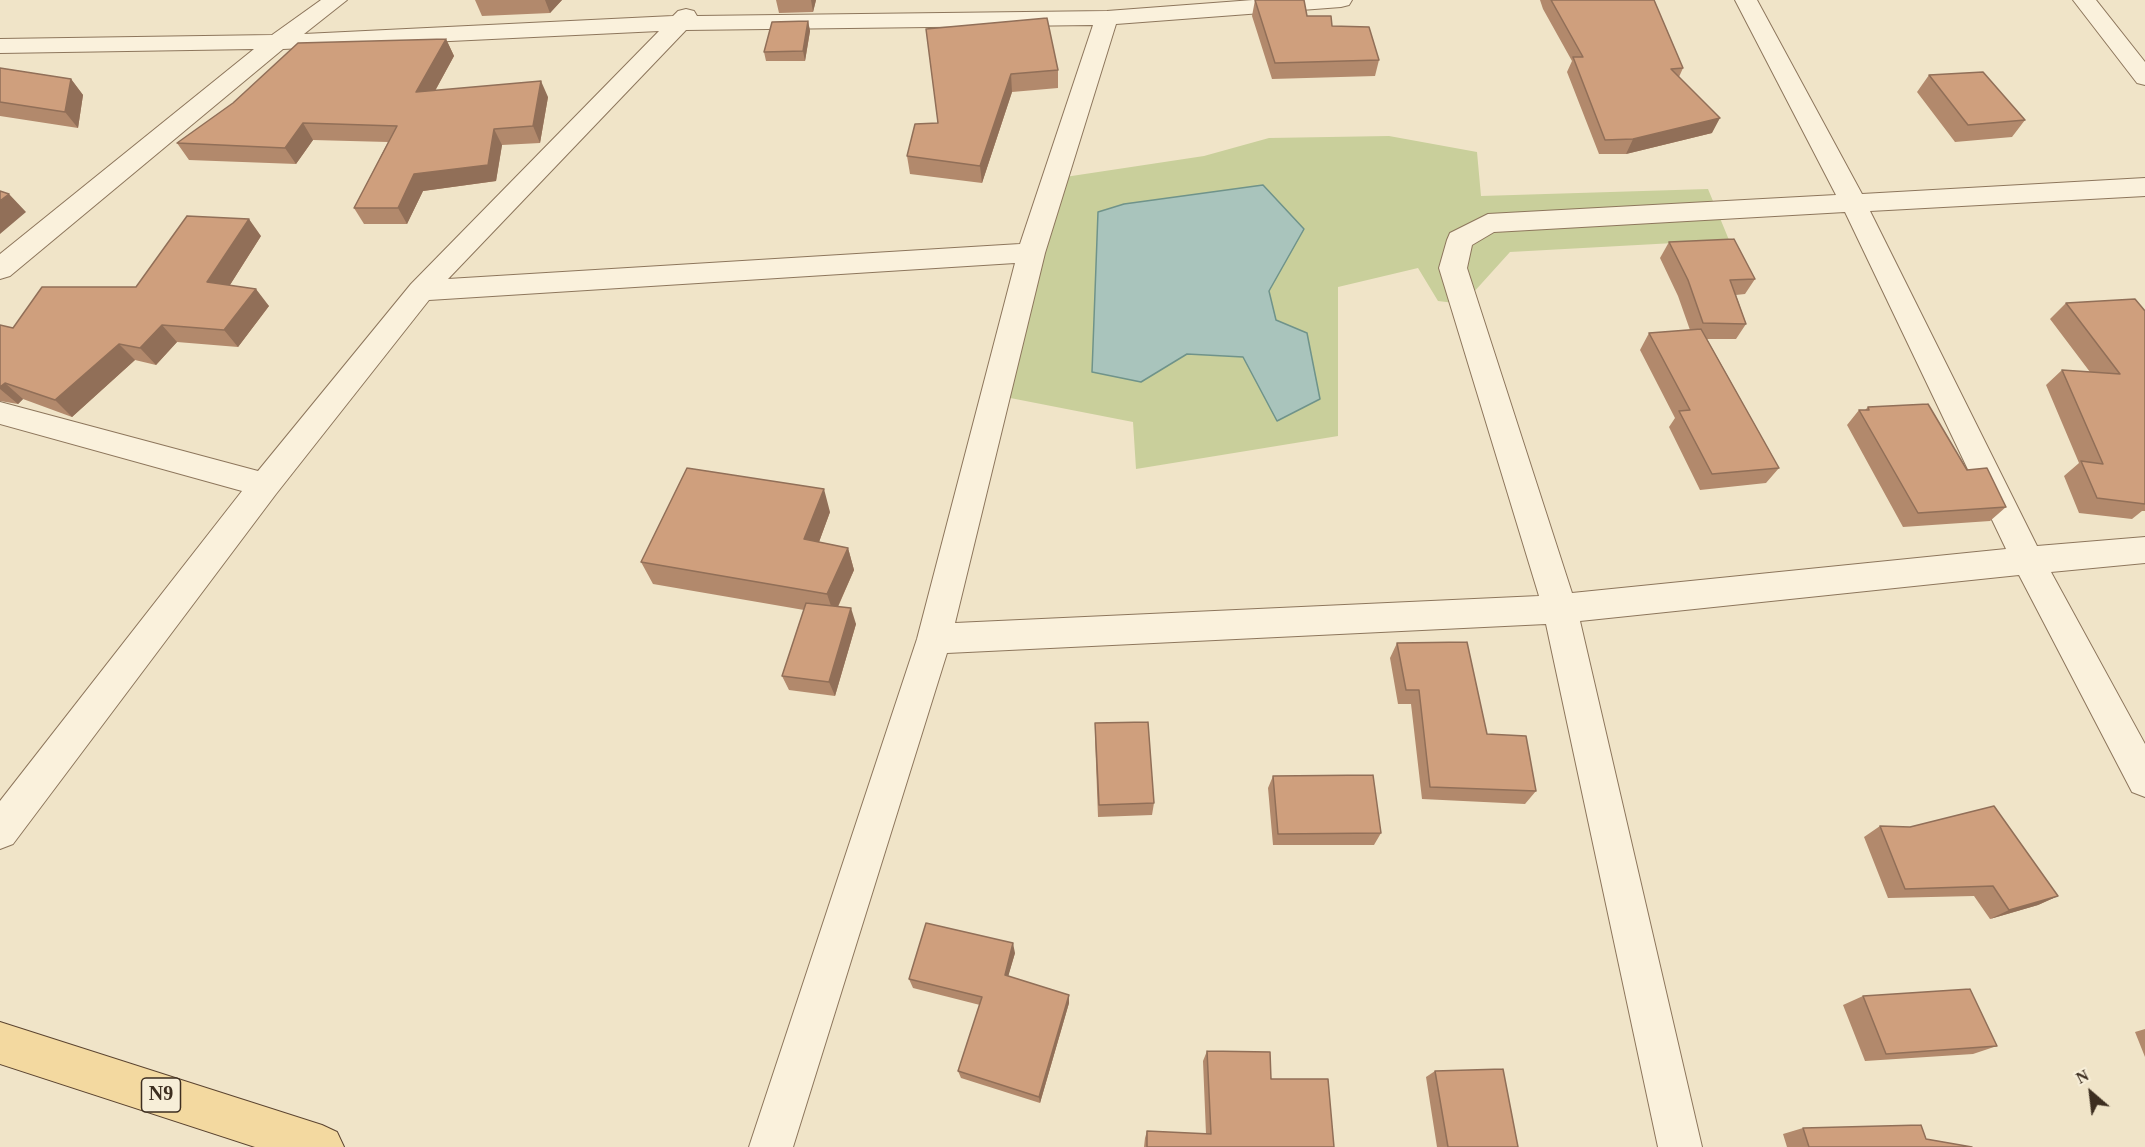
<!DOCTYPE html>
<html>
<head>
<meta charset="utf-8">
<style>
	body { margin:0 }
	#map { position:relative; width:2145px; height:1147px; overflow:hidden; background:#f0e4c8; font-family:Georgia,serif }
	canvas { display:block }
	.north { position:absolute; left:2061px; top:1063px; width:60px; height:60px; -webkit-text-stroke:4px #f7eed8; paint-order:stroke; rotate:332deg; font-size:16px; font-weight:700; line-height:24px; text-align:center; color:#3d2e20 }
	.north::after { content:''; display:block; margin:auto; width:21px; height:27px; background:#3d2e20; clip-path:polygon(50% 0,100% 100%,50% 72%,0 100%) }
</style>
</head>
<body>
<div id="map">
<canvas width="2145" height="1147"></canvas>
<div class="north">N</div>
</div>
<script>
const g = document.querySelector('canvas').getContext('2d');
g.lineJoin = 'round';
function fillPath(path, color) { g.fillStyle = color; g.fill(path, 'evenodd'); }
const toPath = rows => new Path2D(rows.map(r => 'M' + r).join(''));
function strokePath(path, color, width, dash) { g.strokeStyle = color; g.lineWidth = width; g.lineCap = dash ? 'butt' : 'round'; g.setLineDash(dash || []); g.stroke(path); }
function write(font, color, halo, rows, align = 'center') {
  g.font = font + ' Georgia,serif'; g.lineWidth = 6; g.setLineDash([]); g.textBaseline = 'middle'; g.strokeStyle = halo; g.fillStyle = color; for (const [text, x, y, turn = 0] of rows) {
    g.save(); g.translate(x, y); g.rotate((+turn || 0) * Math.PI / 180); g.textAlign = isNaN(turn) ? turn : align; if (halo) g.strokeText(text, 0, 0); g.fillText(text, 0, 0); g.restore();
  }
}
fillPath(toPath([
	[1389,136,1477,152,1481,196,1708,189,1729,240,1510,252,1463,304,1438,301,1418,268,1338,287,1338,436,1136,469,1133,422,1000,396,1065,177,1204,156,1269,138]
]), '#c9cf9b');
const water = toPath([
	[1263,185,1304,229,1269,291,1276,320,1307,333,1320,399,1277,421,1243,357,1187,354,1141,382,1092,372,1098,212,1124,204,1263,185]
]);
fillPath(water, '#a9c4bc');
strokePath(water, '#6f938a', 1.5);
const minor = toPath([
	[321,0,347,0,304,34,673,16,678,11,686,9,694,11,697,16,1107,11,1253,0,1352,0,1349,5,1341,7,1116,24,1045,253,955,623,1539,596,1439,268,1447,240,1450,233,1488,214,1836,195,1735,0,1757,0,1862,194,2145,178,2145,196,1870,211,2037,546,2145,537,2145,563,2051,572,2145,744,2145,797,2132,792,2019,575,1580,621,1702,1147,1658,1147,1546,624,947,653,793,1147,749,1147,917,639,1015,263,429,300,276,494,13,844,0,849,0,801,242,491,0,424,0,402,258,471,411,284,659,31,283,49,10,276,0,279,0,254,254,49,0,53,0,39,272,35,321,0],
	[1093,25,1020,244,448,279,686,30,1093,25],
	[1845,212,2006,549,1572,593,1467,268,1472,245,1494,232,1845,212],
	[2073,0,2096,0,2145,62,2145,85,2137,83,2073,0]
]);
const primary = toPath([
	[0,1022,322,1125,337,1132,344,1147,255,1147,0,1064,0,1022]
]);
strokePath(minor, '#8d765c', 2);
strokePath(primary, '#5b4430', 2);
fillPath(minor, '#faf1dc');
fillPath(primary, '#f3d9a0');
fillPath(toPath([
	[475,0,562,0,550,13,482,16],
	[776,0,840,0,816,0,813,12,779,13],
	[1255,0,1307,16,1332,26,1379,60,1375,76,1272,79,1252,16],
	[1540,0,1654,0,1683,68,1679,77,1712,133,1626,154,1599,154,1567,72,1572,61,1543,9],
	[808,21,810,31,805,61,766,61,764,52],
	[926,29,1058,70,1058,88,1012,92,982,183,910,174,907,156,938,123],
	[446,39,454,56,435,91,548,97,540,143,502,145,496,181,423,191,407,224,364,224,354,208,388,142,313,140,296,164,189,160,177,143],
	[0,68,71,79,83,95,78,128,0,116],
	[1929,75,2025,120,2012,137,1955,142,1917,92],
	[261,236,230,285,269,306,238,347,177,342,156,365,135,360,72,417,23,399,18,404,0,401,0,325,13,328,136,287],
	[1669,242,1755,279,1745,294,1736,295,1746,324,1736,339,1707,339,1779,468,1766,483,1700,490,1669,427,1675,418,1640,350,1649,333,1690,330,1678,296,1660,258],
	[2066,303,2145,311,2145,511,2142,511,2132,519,2079,513,2064,476,2079,463,2046,385,2062,370,2090,372,2050,319],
	[1868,407,1967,470,2006,507,1990,521,1903,527,1847,425,1859,410,1865,410],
	[830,512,819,542,848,548,854,570,838,607,856,624,835,696,789,690,782,676,804,610,653,584,641,562],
	[1397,643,1487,734,1536,791,1525,804,1422,799,1411,704,1398,704,1390,658],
	[1095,723,1154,803,1152,815,1098,817,1095,737],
	[1273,776,1381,833,1374,845,1273,845,1268,788],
	[1880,826,2058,896,2038,905,1990,919,1974,896,1888,898,1864,837],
	[1015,953,1008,976,1069,995,1069,1003,1040,1103,961,1078,958,1071,980,1005,913,988,909,979],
	[1863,996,1997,1046,1973,1054,1865,1061,1843,1005],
	[2145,1029,2145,1057,2135,1032],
	[1207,1051,1271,1079,1334,1147,1144,1147,1145,1138,1147,1131,1206,1134,1203,1061],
	[1435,1071,1518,1147,1437,1147,1426,1077],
	[1803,1128,1926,1139,1972,1147,1787,1147,1783,1134]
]), '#b2896c');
fillPath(toPath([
	[545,0,562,0,550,13],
	[811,0,816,0,813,12],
	[808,21,810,31,805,61,803,51],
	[446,39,454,56,425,109,416,92],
	[1011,74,1012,92,982,183,980,166],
	[71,79,83,95,78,128,65,112],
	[541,81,548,97,540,143,533,126],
	[1720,118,1712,133,1626,154,1633,139],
	[303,123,313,140,296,164,285,148],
	[494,129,502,145,496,181,423,191,407,224,398,208,414,174],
	[9,194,26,212,0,234,0,201],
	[249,219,261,236,221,299,207,282],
	[256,289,269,306,238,347,224,330],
	[162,325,177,342,156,365,140,348],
	[119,344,135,360,72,417,55,400],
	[5,383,23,399,18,404,0,389,0,387],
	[824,489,830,512,812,561,804,539],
	[848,548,854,570,834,615,827,594],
	[851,608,856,624,835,696,829,682],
	[2058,896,2038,905,1990,919,2009,910],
	[1013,943,1015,953,1006,984,1005,975],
	[1069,995,1069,1003,1040,1103,1039,1097]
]), '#916f58');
const building = toPath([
	[1255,0,1304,0,1307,16,1331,16,1332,26,1369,27,1379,60,1275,63,1255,0],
	[1551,0,1654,0,1683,68,1671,69,1720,118,1633,139,1605,140,1573,57,1583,57,1551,0],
	[1047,18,1058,70,1011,74,980,166,907,156,915,124,938,123,926,29,1047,18],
	[808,21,803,51,764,52,772,22,808,21],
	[446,39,416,92,541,81,533,126,494,129,488,165,414,174,398,208,354,208,397,126,303,123,285,148,177,143,233,103,298,43,446,39],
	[0,68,71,79,65,112,0,102,0,68],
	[1983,72,2025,120,1968,125,1929,75,1983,72],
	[0,191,9,194,0,201,0,191],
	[187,216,249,219,207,282,256,289,224,330,162,325,140,348,119,344,55,400,5,383,0,387,0,325,13,328,42,287,136,287,187,216],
	[1734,239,1755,279,1730,280,1746,324,1703,323,1688,280,1669,242,1734,239],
	[2135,299,2145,311,2145,504,2097,498,2081,461,2103,464,2062,370,2120,374,2066,303,2135,299],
	[1701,329,1779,468,1712,474,1679,411,1690,410,1649,333,1701,329],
	[1928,404,1967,470,1987,468,2006,507,1918,513,1859,410,1869,410,1868,407,1928,404],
	[687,468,824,489,804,539,848,548,827,594,641,562,687,468],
	[806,603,851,608,829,682,782,676,806,603],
	[1467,642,1487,734,1526,736,1536,791,1430,787,1419,690,1406,690,1397,643,1467,642],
	[1148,722,1154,803,1099,805,1095,723,1148,722],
	[1373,775,1381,833,1278,834,1273,776,1373,775],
	[1994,806,2058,896,2009,910,1993,886,1905,889,1880,826,1910,827,1994,806],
	[926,923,1013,943,1005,975,1069,995,1039,1097,958,1071,982,997,909,979,926,923],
	[1970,989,1997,1046,1886,1054,1863,996,1970,989],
	[1207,1051,1270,1052,1271,1079,1328,1079,1334,1147,1147,1147,1147,1131,1211,1134,1207,1051],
	[1503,1069,1518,1147,1448,1147,1435,1071,1503,1069],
	[1921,1125,1926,1139,1972,1147,1809,1147,1803,1128,1921,1125]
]);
fillPath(building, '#cf9f7d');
strokePath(building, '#916f58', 1.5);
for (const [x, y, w] of [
	[161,1095,39]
]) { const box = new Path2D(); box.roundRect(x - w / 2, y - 17, w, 34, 4.5); g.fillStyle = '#f7eed8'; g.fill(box); strokePath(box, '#3d2e20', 1.5); }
write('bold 20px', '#3d2e20', null, [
	["N9",161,1095]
]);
</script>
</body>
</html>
